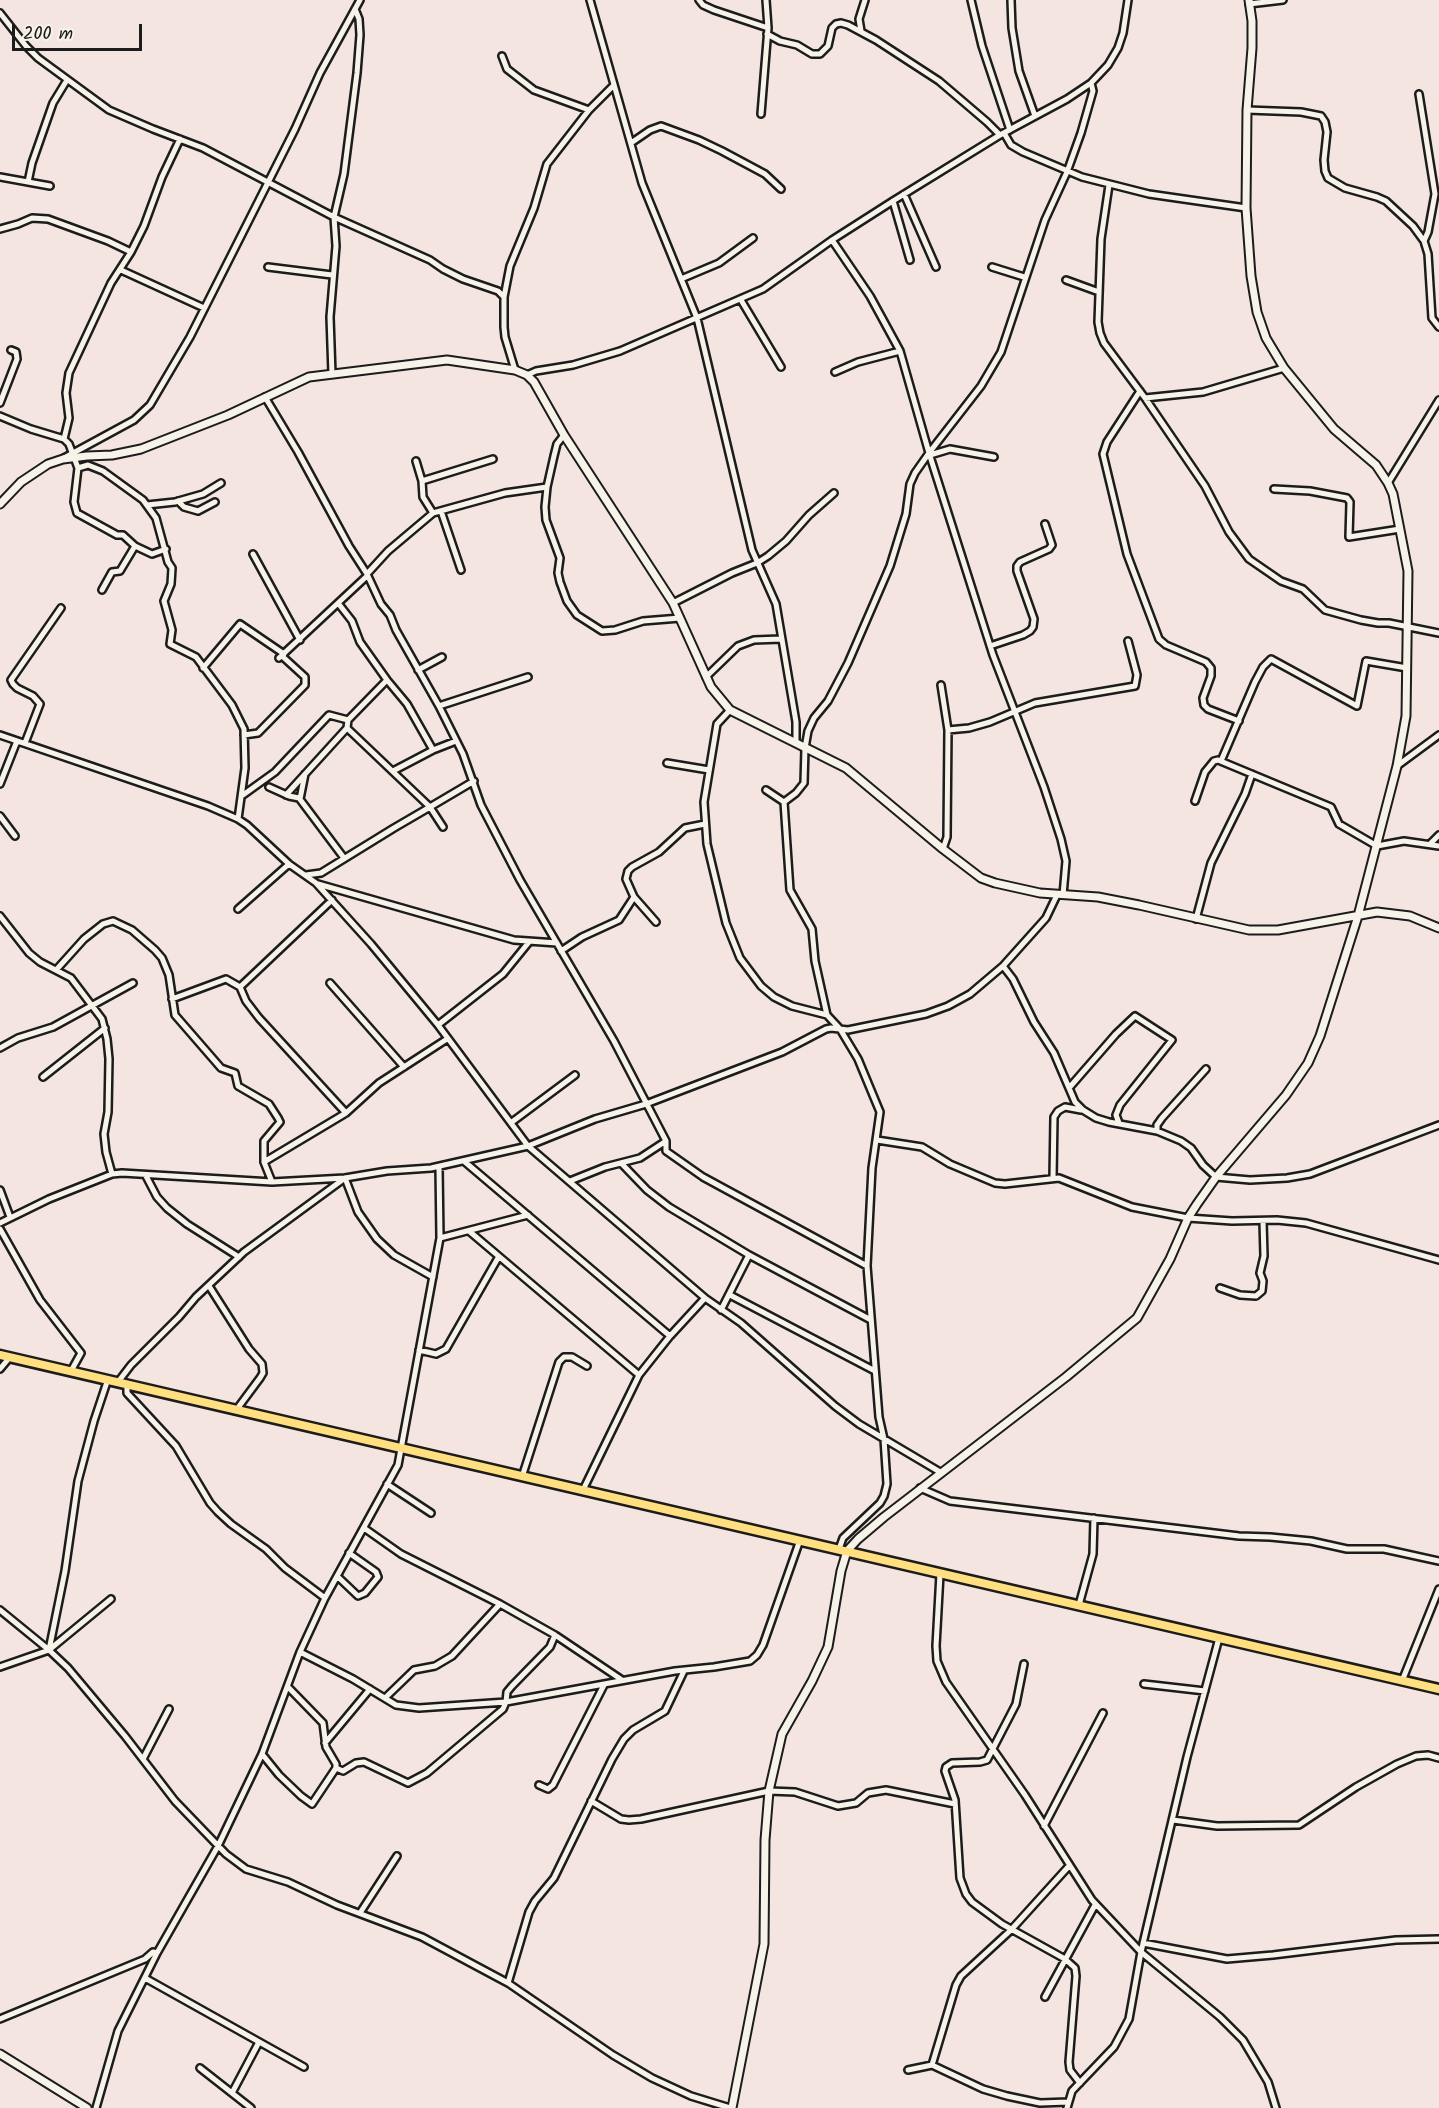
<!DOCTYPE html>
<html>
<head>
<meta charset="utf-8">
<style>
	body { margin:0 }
	#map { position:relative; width:1439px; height:2108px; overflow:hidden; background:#f4e5e0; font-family:Kalam,sans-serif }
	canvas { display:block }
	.scale { position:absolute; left:12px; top:24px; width:130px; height:27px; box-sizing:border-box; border:3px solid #1c1c1c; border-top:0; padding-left:8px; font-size:18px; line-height:21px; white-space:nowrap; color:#1c1c1c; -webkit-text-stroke:4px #f7f3e8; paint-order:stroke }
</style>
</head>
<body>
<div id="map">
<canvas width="1439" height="2108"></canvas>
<div class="scale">200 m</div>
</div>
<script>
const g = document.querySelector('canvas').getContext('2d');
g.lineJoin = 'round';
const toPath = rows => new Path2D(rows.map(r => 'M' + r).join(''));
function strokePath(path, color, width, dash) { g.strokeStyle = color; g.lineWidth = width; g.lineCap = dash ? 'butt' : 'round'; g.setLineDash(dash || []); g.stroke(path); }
const street = toPath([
	[590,0,642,183,697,318,752,550,776,604,796,722,796,743],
	[699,0,703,5,714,10,768,28],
	[971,0,982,46,1010,130],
	[1011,0,1012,28,1019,71,1035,116],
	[1249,4,1283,0],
	[355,9,359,19,360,35,357,73,344,174,334,217,430,260,443,269,463,279,498,291,504,297],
	[0,13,26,46,38,58,109,110,153,129,203,148,334,217,336,246,330,317,332,374],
	[861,31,859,19,865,0],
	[767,34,780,41,797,45,812,54,820,54,828,46,832,28,836,24,841,23,848,25,876,40,939,81,987,122,1000,135],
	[502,56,507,69,534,90,589,110],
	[1419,94,1435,194,1428,232,1424,241],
	[1247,110,1301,112,1321,116,1325,122,1327,132,1324,160,1325,171,1328,178,1345,188,1377,197,1386,201,1413,226,1424,241,1428,254,1432,318,1439,327],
	[761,114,768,28,766,0],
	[1004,133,1011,145,1023,152,1082,177,1149,194,1246,208],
	[631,143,650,130,661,126,699,140,722,151,765,174,781,189],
	[0,177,50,186],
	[28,182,32,163,53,103,67,80],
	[1109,185,1101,239,1098,322,1100,333,1104,343,1145,398,1205,486,1229,532,1249,559,1281,581,1303,589,1325,610,1361,620,1378,623,1389,623,1439,633],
	[904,194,936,267],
	[893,201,910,260],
	[0,229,18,224,32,218,48,219,108,241,131,252],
	[832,240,870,296,900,351,929,453,993,655,1044,787,1061,839,1066,861,1063,895],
	[268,267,332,275],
	[992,267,1024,277],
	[121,270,204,308],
	[681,279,719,263,753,238],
	[1066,280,1099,292],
	[741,300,781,367],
	[515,370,505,337,504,327,504,297,510,266,534,208,547,164,589,110,614,85],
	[835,372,858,362,900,351],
	[527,375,536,371,573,365,620,351,763,289,832,240,893,201,1000,135,1067,99,1091,83,1108,65,1118,48,1123,33,1128,0],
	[1140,391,1107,442,1103,454,1127,554,1159,639,1166,645,1206,662,1211,668,1211,676,1203,698,1204,705,1208,709,1239,721],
	[265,397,298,452,349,546,367,574,381,604,390,615,396,630,439,706,463,754,481,805,520,880,614,1041,666,1141,666,1151,703,1177,867,1266],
	[1145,398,1203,392,1284,368],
	[0,403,17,359,16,352,11,350],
	[0,416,31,429,64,439,69,444,78,468,74,502,77,513,117,535,123,535,135,546,152,554,166,549],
	[564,435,557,444,554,456,547,487,545,507,546,520,560,558,558,573,560,582,567,601,577,615,602,631,615,630,643,621,680,618],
	[64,439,69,418,66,393,69,373,111,283,131,252,144,226,162,177,180,139],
	[930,455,950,449,994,457],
	[64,458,134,420,150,405,190,337,295,129,320,73,360,0],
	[416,461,422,481,423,497,433,513],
	[78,468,88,465,103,471,143,500,156,518,168,562,172,568,171,584,164,601,172,630,170,644,196,657,232,705,244,729,245,768,238,819],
	[422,481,493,459],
	[1388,483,1439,400],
	[1274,489,1310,491,1347,498,1350,502,1349,537,1400,529],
	[178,501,184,507,198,511,215,502],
	[147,505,175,502,203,494,221,483],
	[441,511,461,570],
	[253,554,300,640],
	[367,574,388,551,433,513,505,493,547,487],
	[102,590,112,572,120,571,135,546],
	[338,603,352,621,360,642,387,680,407,704,433,750],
	[673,603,732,573,757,563,768,556,786,541,809,515,834,493],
	[990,646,1023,635,1030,631,1033,627,1034,619,1017,571,1017,566,1020,562,1049,549,1052,545,1045,524],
	[279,658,367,576],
	[203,668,240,624,284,654],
	[418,670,442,657],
	[706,677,738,646,754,640,781,639],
	[941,685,948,730,947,837,943,849],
	[439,706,528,677],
	[730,710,717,724,704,802,707,844,726,923,740,958,761,986,774,997,792,1006,827,1015,840,1029,858,1059,880,1112,872,1168,867,1266,879,1417,884,1439,887,1484,884,1496,880,1503,843,1538,839,1549],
	[348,720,387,680],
	[948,730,969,728,990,722,1035,703,1135,686,1137,675,1128,641],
	[0,735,208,806,238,819,247,825,289,864,316,883,371,944,438,1025,528,1146,705,1298,741,1323,835,1406,859,1424,940,1472],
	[244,735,258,733,305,685,305,677,282,656],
	[25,743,40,704,33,696,17,688,13,684,11,680,61,608],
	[1221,761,1255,682,1263,667,1271,659,1357,706,1366,661,1407,668],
	[667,763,709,770],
	[1397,766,1439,735],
	[393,771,433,750,456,741],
	[0,784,17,741],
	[269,787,289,796,299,798,344,858],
	[766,790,784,802,790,890,812,929,815,961,827,1015],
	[243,795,275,772,329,715,348,720,347,728,286,795],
	[300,799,305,774],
	[1195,801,1205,772,1214,761,1218,760,1331,807,1339,824,1377,846,1404,841,1439,846],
	[784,802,796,793,804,783,805,748,808,731,814,718,828,701,848,663,890,566,906,514,910,484,915,473,929,453,981,386,1001,352,1045,220,1067,172,1081,133,1093,91,1091,83],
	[0,816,15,836],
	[443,827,430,807,474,781],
	[1430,844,1439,835],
	[306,875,321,873,394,828,430,807,347,728],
	[318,884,514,940,557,943],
	[634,897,656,922],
	[332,900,240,987,246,1001,259,1018,346,1113],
	[238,909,289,864],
	[0,916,29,953,40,962,71,978,102,1019,107,1039,109,1059,108,1112,104,1134,106,1152,112,1174],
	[1196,919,1211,863,1245,794,1252,774],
	[561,951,582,937,619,920,634,897,626,879,628,871,632,867,659,852,685,828,705,824],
	[1003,966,1013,979,1034,1022,1054,1053,1075,1102,1083,1110,1096,1118,1109,1122,1157,1131,1181,1141,1191,1148,1203,1165,1216,1177,1250,1180,1287,1178,1310,1174,1439,1125],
	[57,969,84,939,103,924,113,921,132,930,155,950,162,958,169,975,175,1015,221,1068,235,1073,238,1086,269,1104,278,1118,280,1122,264,1141,264,1162,272,1182],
	[330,983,404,1067],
	[172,999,226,979,240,987],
	[438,1025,503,974,529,942],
	[0,1048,18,1038,53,1027,133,983],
	[43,1077,105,1028],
	[1069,1088,1116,1034,1135,1016,1172,1040,1120,1105,1116,1115,1119,1123],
	[512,1122,575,1075],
	[1157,1131,1157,1125,1162,1118,1206,1069],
	[877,1140,922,1147,950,1164,995,1183,1005,1184,1059,1178,1132,1207,1188,1218,1232,1221,1277,1220,1306,1223,1439,1260],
	[264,1162,346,1113,379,1083,447,1039],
	[465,1162,670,1336],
	[622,1164,647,1190,669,1207,749,1255,871,1320],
	[146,1176,157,1197,167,1208,187,1224,239,1257],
	[1053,1178,1054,1117,1058,1111,1065,1107,1081,1110],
	[570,1181,605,1167,640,1158,666,1141],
	[0,1190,10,1217],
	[0,1223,49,1199,112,1174,122,1173,272,1182,345,1178,387,1171,431,1168,528,1146,595,1119,646,1104,782,1052,826,1029,831,1028,848,1030,926,1014,948,1006,970,994,1003,966,1046,918,1057,895],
	[0,1229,40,1300,81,1353,71,1371],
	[469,1231,639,1375],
	[440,1238,528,1215],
	[209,1286,249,1349,262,1364,263,1373,260,1378,237,1409],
	[1220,1288,1240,1295,1256,1296,1262,1291,1263,1281,1260,1273,1264,1256,1263,1221],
	[730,1295,875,1371],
	[721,1310,749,1255],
	[419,1350,436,1354,446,1349,498,1258],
	[0,1369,10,1357],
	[118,1382,131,1365,179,1317,196,1297,244,1252,345,1178,358,1212,377,1239,394,1255,433,1277],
	[127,1384,127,1393,176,1446,210,1503,218,1512,231,1524,266,1549,285,1568,325,1598],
	[522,1477,559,1362,564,1357,572,1357,587,1366],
	[387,1484,431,1513],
	[920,1488,950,1501,1239,1536,1270,1537,1311,1541,1347,1549,1384,1549,1439,1561],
	[583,1490,639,1375,670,1336,705,1298],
	[364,1528,401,1554,500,1604,555,1635,622,1680],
	[940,1574,936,1646,937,1661,946,1682,1025,1795,1092,1900,1141,1952,1220,2017,1243,2040,1268,2082,1276,2108],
	[337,1576,358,1596,365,1593,378,1577,376,1572,349,1553],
	[1079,1605,1093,1554,1094,1518],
	[0,1610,49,1650,68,1668,125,1736,175,1801,226,1854,246,1869,288,1882,337,1905,422,1937,508,1983,613,2055,652,2078,691,2096,730,2108],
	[49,1650,65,1571,78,1481,94,1421,108,1379],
	[300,1652,353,1679,396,1705,419,1708,506,1702,675,1671,714,1667,750,1661,757,1655,763,1645,800,1540],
	[1024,1664,1016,1704,987,1760,980,1762,952,1763,946,1767,945,1771,955,1800,960,1878,966,1894,972,1902,1002,1924,1065,1959,1075,1968,1076,1976,1069,2062,1070,2070,1080,2083],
	[0,1667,49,1650,111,1599],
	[1402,1681,1439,1589],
	[1144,1684,1205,1691],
	[385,1698,414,1670,435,1666,452,1656,500,1604],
	[325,1743,370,1689],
	[262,1754,279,1775,301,1796,312,1804,336,1768,336,1764,326,1747,323,1723,288,1687],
	[143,1759,169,1709],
	[336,1768,343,1771,356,1763,364,1762,408,1783,427,1773,503,1709,506,1702,507,1692,512,1686,550,1647,555,1635],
	[539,1785,548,1789,553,1785,604,1685],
	[591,1801,621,1819,629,1820,641,1819,769,1791,795,1792,838,1806,856,1803,868,1793,886,1790,955,1804],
	[1173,1820,1217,1826,1299,1825,1356,1787,1397,1764,1416,1756,1428,1755,1439,1758],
	[1044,1826,1103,1713],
	[360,1913,397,1856],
	[1143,1943,1227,1959,1273,1955,1396,1940,1439,1939],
	[145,1978,304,2067],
	[508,1983,529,1912,535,1901,554,1878,612,1759,624,1739,633,1730,665,1711,684,1671],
	[1045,1997,1095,1905],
	[0,2019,145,1959,153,1952,157,1953],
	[932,2065,956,1985,961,1976,1011,1930,1069,1866],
	[200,2068,251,2108],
	[908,2070,932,2065,983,2089,1007,2096,1040,2103,1068,2102],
	[232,2093,259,2042],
	[96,2108,118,2031,157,1953,218,1846,262,1754,300,1652,325,1598,398,1465,440,1238,439,1167],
	[1067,2108,1072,2091,1114,2047,1129,2019,1141,1952,1187,1757,1219,1638]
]);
const secondary = toPath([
	[0,504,21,482,48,464,63,459,87,456,112,455,141,449,228,415,309,377,447,360,515,370,527,375,534,382,564,435,673,603,711,687,730,710,846,768,943,849,981,878,995,883,1040,893,1098,897,1139,905,1249,930,1278,930,1377,912,1410,916,1439,928],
	[0,2054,87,2108],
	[732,2108,764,1944,765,1840,769,1791,782,1734,812,1681,828,1647,841,1571,847,1551,858,1539,884,1517,1066,1377,1137,1318,1170,1259,1188,1218,1197,1204,1216,1177,1286,1095,1308,1063,1320,1036,1358,916,1397,766,1406,716,1408,571,1393,494,1388,483,1376,465,1334,429,1284,368,1266,338,1257,312,1251,276,1246,208,1247,110,1252,48,1252,21,1249,0]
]);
const primary = toPath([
	[0,1355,1439,1689]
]);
strokePath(street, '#1c1c1c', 10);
strokePath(secondary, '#1c1c1c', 11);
strokePath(primary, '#1c1c1c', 13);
strokePath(street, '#f7f3e8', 5);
strokePath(secondary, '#f7f3e8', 7);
strokePath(primary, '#ffdf80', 8);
</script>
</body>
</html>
